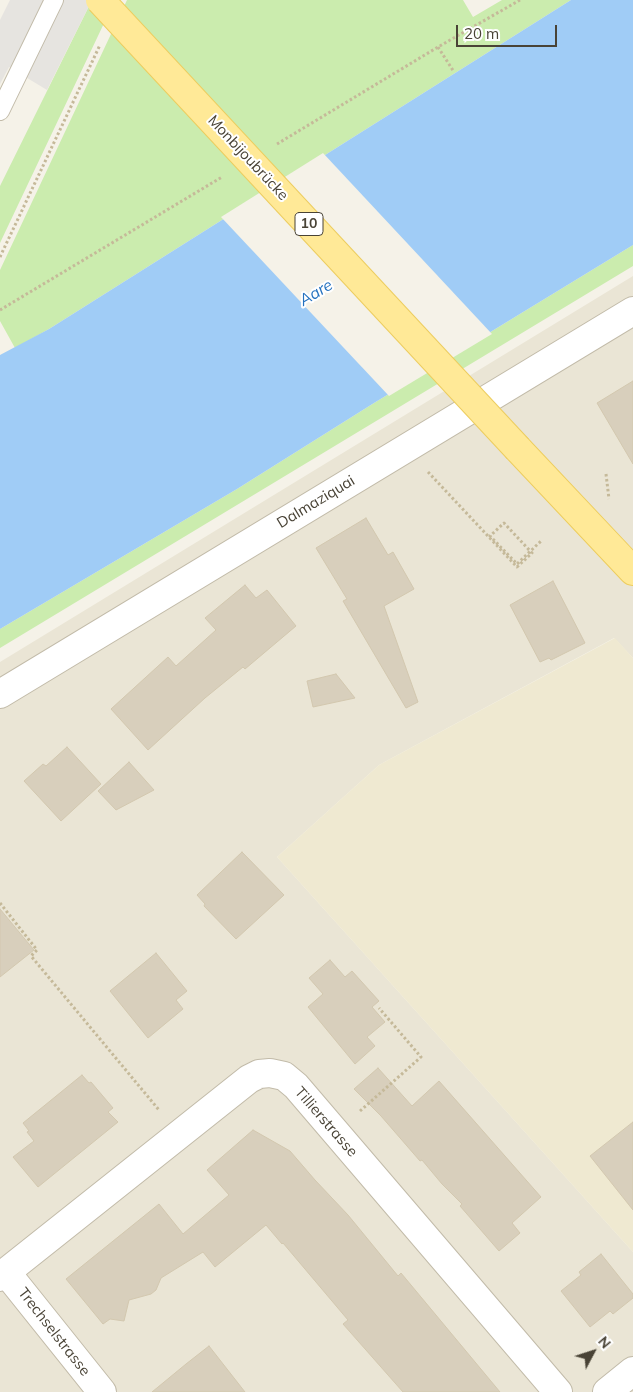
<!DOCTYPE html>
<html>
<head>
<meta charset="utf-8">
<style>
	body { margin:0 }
	#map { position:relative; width:633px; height:1392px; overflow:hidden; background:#f5f2e8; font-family:Mulish,sans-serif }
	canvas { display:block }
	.north { position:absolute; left:568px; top:1327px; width:50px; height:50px; -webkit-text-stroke:4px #fff; paint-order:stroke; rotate:50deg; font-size:14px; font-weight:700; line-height:20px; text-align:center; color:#494336 }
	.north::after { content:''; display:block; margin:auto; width:18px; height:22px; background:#494336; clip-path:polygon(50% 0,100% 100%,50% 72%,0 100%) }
	.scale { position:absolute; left:456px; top:25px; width:101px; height:22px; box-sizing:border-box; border:2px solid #494336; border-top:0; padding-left:6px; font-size:15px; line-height:18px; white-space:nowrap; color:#494336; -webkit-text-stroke:4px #fff; paint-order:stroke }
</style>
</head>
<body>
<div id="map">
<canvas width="633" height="1392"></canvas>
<div class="north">N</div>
<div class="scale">20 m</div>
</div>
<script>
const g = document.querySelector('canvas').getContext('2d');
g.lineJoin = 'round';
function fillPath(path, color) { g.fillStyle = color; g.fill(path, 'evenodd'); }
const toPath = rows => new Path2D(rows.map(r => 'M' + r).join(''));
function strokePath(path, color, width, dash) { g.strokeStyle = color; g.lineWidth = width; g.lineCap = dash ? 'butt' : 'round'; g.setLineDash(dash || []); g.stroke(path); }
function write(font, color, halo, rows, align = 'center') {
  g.font = font + ' Mulish,sans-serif'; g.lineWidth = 4; g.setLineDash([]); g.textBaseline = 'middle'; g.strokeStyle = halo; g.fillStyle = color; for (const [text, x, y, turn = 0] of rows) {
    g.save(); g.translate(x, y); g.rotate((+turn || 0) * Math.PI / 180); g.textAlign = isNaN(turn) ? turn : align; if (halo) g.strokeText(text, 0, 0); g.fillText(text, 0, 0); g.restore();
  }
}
fillPath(toPath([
	[633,276,633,658,614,638,379,765,277,857,633,1252,633,1392,0,1392,0,662]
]), '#eae5d5');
fillPath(toPath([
	[615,638,633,658,633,1252,277,857,379,765]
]), '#efe9d1');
fillPath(toPath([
	[92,0,115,0,0,243,0,186],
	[127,0,463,0,473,17,502,0,571,0,49,329,15,348,0,321,0,270],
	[633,245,633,266,0,648,0,629,237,489,374,403]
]), '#cbecae');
fillPath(toPath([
	[10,0,92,0,47,90,9,67,0,84,0,20]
]), '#e6e4e0');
fillPath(toPath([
	[571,0,633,0,633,245,374,403,237,489,0,629,0,355,49,329]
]), '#a0ccf6');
fillPath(toPath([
	[323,153,492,334,389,396,221,217]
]), '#f5f2e8');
const building = toPath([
	[633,381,633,464,597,403,633,381],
	[366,518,388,555,393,552,414,589,384,606,418,702,406,708,343,601,347,599,316,548,366,518],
	[553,581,585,643,551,660,549,658,540,662,510,605,553,581],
	[245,585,256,598,267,590,296,626,245,669,243,667,205,698,148,750,111,709,168,657,176,666,216,630,205,618,245,585],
	[336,674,355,698,313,707,307,681,336,674],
	[67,747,101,784,61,821,24,781,43,764,46,766,67,747],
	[129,762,154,790,116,810,98,791,129,762],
	[242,852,284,895,236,939,204,906,205,904,197,895,242,852],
	[0,909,34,950,0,977,0,909],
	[156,953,187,991,176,1000,183,1009,148,1038,110,991,156,953],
	[330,960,345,977,352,971,379,1001,372,1007,385,1022,367,1037,375,1046,355,1064,308,1007,323,994,309,978,330,960],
	[378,1068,412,1106,439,1081,541,1197,512,1223,520,1233,499,1251,460,1206,462,1204,442,1184,422,1160,420,1161,381,1116,354,1089,378,1068],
	[82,1075,89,1083,91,1082,113,1108,108,1112,118,1122,38,1187,13,1157,34,1141,27,1132,29,1131,23,1123,82,1075],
	[633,1122,633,1210,590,1156,633,1122],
	[253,1130,290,1151,315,1180,348,1215,398,1276,401,1273,500,1392,403,1392,343,1324,348,1320,283,1243,282,1244,266,1225,215,1267,203,1252,161,1278,156,1290,151,1294,129,1300,124,1321,110,1319,103,1324,66,1279,159,1204,183,1234,229,1195,207,1170,253,1130],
	[601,1254,633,1294,633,1298,613,1314,610,1311,590,1327,561,1291,581,1275,579,1272,601,1254],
	[209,1346,245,1392,152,1392,186,1364,209,1346]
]);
fillPath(building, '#d8cfbc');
strokePath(building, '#d3c8af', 1);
const service = toPath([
	[0,111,54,0]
]);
const minor = toPath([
	[0,694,633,311],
	[6,1272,102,1392],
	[0,1277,249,1079,259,1074,270,1073,284,1076,296,1086,558,1392],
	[607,1392,633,1371]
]);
const primary = toPath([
	[518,449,633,571]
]);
strokePath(service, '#c2bba9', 20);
strokePath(minor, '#c2bba9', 30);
strokePath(primary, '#edcd5e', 30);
strokePath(toPath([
	[438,47,454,72],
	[277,144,438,47,520,0],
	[0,257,100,45],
	[0,310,222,177],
	[428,472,517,567,532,553,504,523,490,536,517,564,541,541],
	[606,474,609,499],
	[0,903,37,950,31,956,159,1110],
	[360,1111,421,1057,379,1008]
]), '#c5b999', 3, [2.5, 2.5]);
strokePath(service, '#fff', 18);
strokePath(minor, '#fff', 28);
strokePath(primary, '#ffe997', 28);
const primaryBridge = toPath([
	[100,0,518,449]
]);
strokePath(primaryBridge, '#edcd5e', 30, []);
strokePath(primaryBridge, '#ffe997', 28);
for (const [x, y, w] of [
	[309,224,28]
]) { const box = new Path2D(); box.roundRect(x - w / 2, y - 11.5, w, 23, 4); g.fillStyle = '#fff'; g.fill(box); strokePath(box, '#494336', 1); }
write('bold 14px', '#494336', null, [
	["10",309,224]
]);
write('15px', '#494336', '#fff', [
	["Monbijoubrücke",248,158,47],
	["Dalmaziquai",316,502,-31],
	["Tillierstrasse",326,1122,49],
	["Trechselstrasse",54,1332,52]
]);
write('italic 16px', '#2572bf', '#fff', [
	["Aare",316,293,-31]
]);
</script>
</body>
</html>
